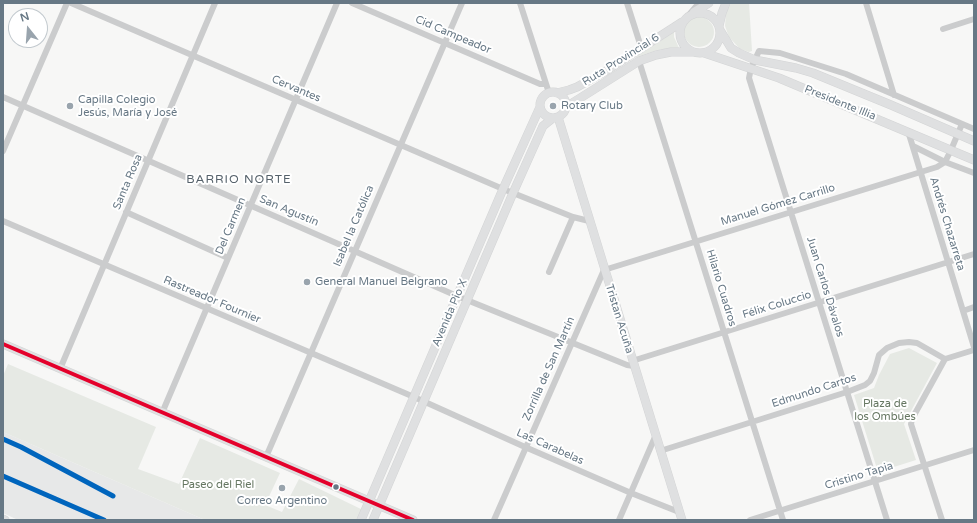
<!DOCTYPE html>
<html>
<head>
<meta charset="utf-8">
<style>
	body { margin:0 }
	#map { position:relative; width:977px; height:523px; overflow:hidden; background:#f7f7f6; font-family:"Varela Round",sans-serif }
	canvas { display:block }
	.frame { position:absolute; inset:0; border:4px solid #677885; pointer-events:none }
	.north { position:absolute; left:8px; top:8px; width:40px; height:40px; box-sizing:border-box; background:#fff; border:1px solid #c2c9ce; border-radius:50%; rotate:343deg; font-size:11px; font-weight:700; line-height:16px; text-align:center; color:#677885 }
	.north::after { content:''; display:block; margin:auto; width:14px; height:18px; background:#99a4ad; clip-path:polygon(50% 0,100% 100%,50% 72%,0 100%) }
</style>
</head>
<body>
<div id="map">
<canvas width="977" height="523"></canvas>
<div class="frame"></div>
<div class="north">N</div>
</div>
<script>
const g = document.querySelector('canvas').getContext('2d');
g.lineJoin = 'round';
function fillPath(path, color) { g.fillStyle = color; g.fill(path, 'evenodd'); }
const toPath = rows => new Path2D(rows.map(r => 'M' + r).join(''));
function strokePath(path, color, width, dash) { g.strokeStyle = color; g.lineWidth = width; g.lineCap = dash ? 'butt' : 'round'; g.setLineDash(dash || []); g.stroke(path); }
function write(font, color, halo, rows, align = 'center') {
  g.font = font + ' "Varela Round",sans-serif'; g.lineWidth = 4; g.setLineDash([]); g.textBaseline = 'middle'; g.strokeStyle = halo; g.fillStyle = color; for (const [text, x, y, turn = 0] of rows) {
    g.save(); g.translate(x, y); g.rotate((+turn || 0) * Math.PI / 180); g.textAlign = isNaN(turn) ? turn : align; if (halo) g.strokeText(text, 0, 0); g.fillText(text, 0, 0); g.restore();
  }
}
fillPath(toPath([
	[3,432,205,520,18,520,3,513]
]), '#e7e8e8');
fillPath(toPath([
	[731,3,749,3,752,51,749,52,740,49,729,37,725,26,726,14],
	'684 32a15 15 0 1 1 30 0a15 15 0 1 1-30 0Z',
	[674,32,674,37,679,48,657,50,634,58],
	[909,348,937,363,904,424,916,460,878,472,854,395,874,388,879,375,890,354],
	[8,364,156,427,138,469,179,484,200,438,280,473,265,505,282,512,299,479,365,511,361,520,205,520,3,432,3,376]
]), '#e6e9e4');
const secondary = toPath([
	[694,12,709,3],
	'680 33a20 20 0 1 1 40 0a20 20 0 1 1-40 0Z',
	[719,26,722,13,726,3],
	[720,30,731,48,739,53,755,60,796,68,813,73,891,105,974,141],
	[704,53,779,78,974,160],
	'540 105a13 13 0 1 1 26 0a13 13 0 1 1-26 0Z',
	[557,93,569,90,577,87,606,71,682,22],
	[566,107,639,61,656,55,671,52,693,52],
	[558,117,682,520],
	[3,344,413,520],
	[3,519,5,520],
	[361,520,503,189,540,107],
	[373,520,513,193,543,126,553,118]
]);
strokePath(secondary, '#d3d4d5', 9);
strokePath(toPath([
	[71,3,503,189,573,217,589,221],
	[352,3,540,84,546,84],
	[520,3,549,93],
	[627,3,641,47],
	[866,3,894,95],
	[688,16,699,3],
	[943,29,974,19],
	[639,61,783,520],
	[3,97,457,296,627,365,634,366],
	[908,131,974,347],
	[913,146,945,162,974,173],
	[3,151,67,3],
	[126,212,228,258],
	[3,221,414,397,525,447,631,493,679,512],
	[549,272,573,217],
	[963,311,974,307],
	[632,361,974,254],
	[60,369,215,3],
	[162,413,337,3],
	[660,451,847,392,865,385,870,381,874,373,879,355,887,348,899,343,909,342,917,343,945,359,974,350],
	[266,457,462,3],
	[494,520,604,270,937,167,945,162,951,150,962,124],
	[619,520,655,437],
	[750,520,974,450],
	[887,520,749,78,751,68,759,51,780,53,846,74,974,129],
	[942,520,911,424,912,419,945,359]
]), '#cbcccd', 6);
strokePath(secondary, '#dfe0e1', 8);
strokePath(toPath([
	[3,344,413,520]
]), '#e4002b', 4);
strokePath(toPath([
	[3,439,21,447,113,496],
	[3,476,104,520]
]), '#0065bd', 5);
for (const [x, y, r, color] of [
	[70,106,4,"#99a4ad"],
	[553,106,4,"#99a4ad"],
	[307,282,4,"#99a4ad"],
	[336,487,3.5,"#677885"],
	[282,488,4,"#99a4ad"]
]) { const dot = new Path2D(); dot.arc(x, y, r, 0, 2 * Math.PI); g.fillStyle = color; g.fill(dot); strokePath(dot, '#fff', 1.5); }
write('11px', '#677885', '#fff', [
	["Cid Campeador",453,35,23],
	["Ruta Provincial 6",621,60,-32],
	["Cervantes",296,89,23],
	["Presidente Illia",840,103,22],
	["Santa Rosa",128,182,-67],
	["Manuel Gómez Carrillo",778,205,-17],
	["San Agustín",289,211,23],
	["Andrés Chazarreta",947,224,73],
	["Del Carmen",231,226,-67],
	["Isabel la Católica",354,226,-67],
	["Juan Carlos Dávalos",825,287,73],
	["Hilario Cuadros",721,288,73],
	["Rastreador Fournier",212,300,23],
	["Félix Coluccio",777,305,-17],
	["Avenida Pio X",450,313,-67],
	["Tristan Acuña",619,319,73],
	["Zorrilla de San Martín",549,369,-66],
	["Edmundo Cartos",814,391,-18],
	["Las Carabelas",550,447,24],
	["Cristino Tapia",859,476,-17]
]);
write('11px', '#677885', '#fff', [
	["Capilla Colegio",78,100],
	["Jesús, María y José",78,113],
	["Rotary Club",561,106],
	["General Manuel Belgrano",315,282],
	["Correo Argentino",282,501,"center"]
], 'left');
write('11px', '#667762', '#fff', [
	["Plaza de",885,404],
	["los Ombúes",885,417],
	["Paseo del Riel",218,485]
]);
g.letterSpacing = '1px';
write('12px', '#55616a', '#fff', [
	["BARRIO NORTE",239,180]
]);
g.letterSpacing = '0px';
</script>
</body>
</html>
